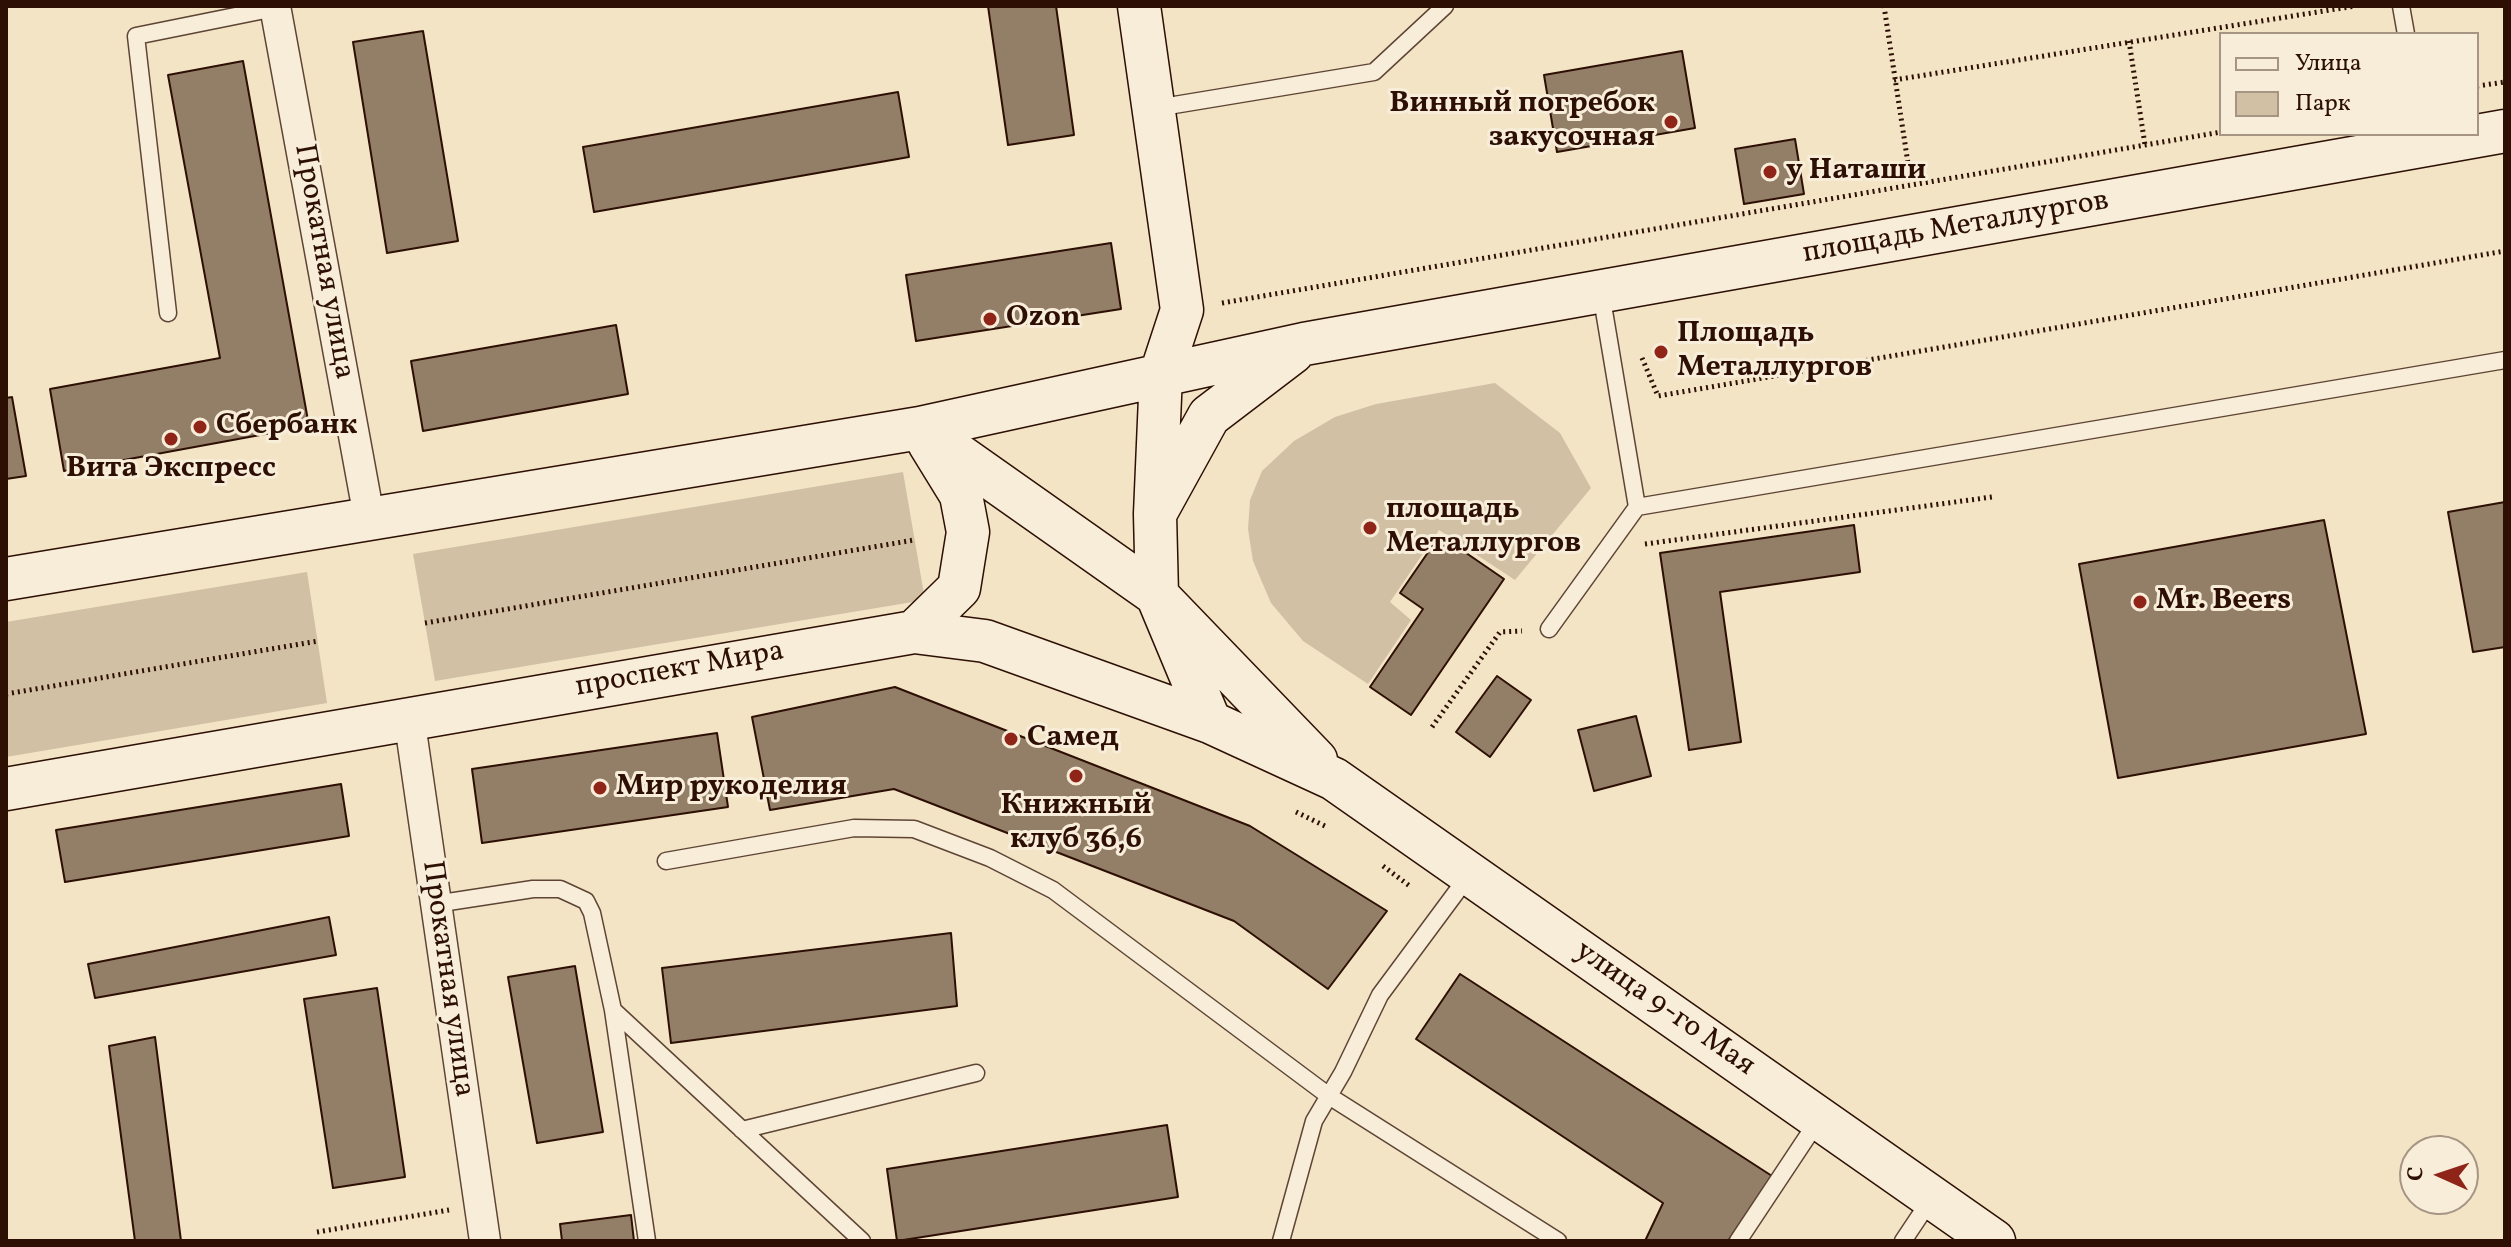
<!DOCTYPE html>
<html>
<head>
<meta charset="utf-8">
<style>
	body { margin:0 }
	#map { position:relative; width:2511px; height:1247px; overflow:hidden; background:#f2e4c5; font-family:Vollkorn,serif }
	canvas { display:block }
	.frame { position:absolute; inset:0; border:8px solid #2d0f04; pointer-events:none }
	.legend { position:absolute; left:2219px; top:32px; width:260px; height:104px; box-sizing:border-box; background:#f7edd9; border:2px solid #a69484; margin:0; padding:10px 14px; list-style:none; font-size:24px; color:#2d0f04 }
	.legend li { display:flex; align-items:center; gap:16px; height:40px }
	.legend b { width:40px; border:2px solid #a69484 }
	.north { position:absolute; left:2399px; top:1135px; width:80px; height:80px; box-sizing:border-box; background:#f7edd9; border:2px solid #a69484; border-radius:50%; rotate:273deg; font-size:22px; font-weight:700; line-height:32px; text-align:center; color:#2d0f04 }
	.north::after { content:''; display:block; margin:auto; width:28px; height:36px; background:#8f2418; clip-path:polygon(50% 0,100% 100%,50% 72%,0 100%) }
</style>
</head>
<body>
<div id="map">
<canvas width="2511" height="1247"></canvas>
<div class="frame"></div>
<ul class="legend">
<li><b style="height:10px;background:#f7edd9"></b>Улица</li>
<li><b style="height:22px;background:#d1c0a4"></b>Парк</li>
</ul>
<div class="north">С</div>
</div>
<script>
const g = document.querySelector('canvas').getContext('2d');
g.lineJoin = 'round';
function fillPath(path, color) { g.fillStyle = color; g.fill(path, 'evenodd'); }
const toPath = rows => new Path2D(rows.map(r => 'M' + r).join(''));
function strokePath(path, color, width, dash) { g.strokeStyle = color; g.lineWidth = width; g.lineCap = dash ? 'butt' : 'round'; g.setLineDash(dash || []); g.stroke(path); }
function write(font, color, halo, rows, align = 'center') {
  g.font = font + ' Vollkorn,serif'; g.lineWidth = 6; g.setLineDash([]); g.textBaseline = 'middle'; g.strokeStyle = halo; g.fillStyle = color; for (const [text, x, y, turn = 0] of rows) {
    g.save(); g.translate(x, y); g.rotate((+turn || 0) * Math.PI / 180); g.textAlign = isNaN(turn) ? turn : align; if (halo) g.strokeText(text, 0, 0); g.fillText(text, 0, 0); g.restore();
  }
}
fillPath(toPath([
	[1495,383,1560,433,1591,488,1515,580,1439,530,1390,602,1411,620,1368,684,1303,641,1271,603,1253,561,1248,529,1250,500,1262,471,1294,441,1335,417,1376,404],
	[903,472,925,600,435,681,413,554],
	[307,572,327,703,6,757,6,622]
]), '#d1c0a4');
const building = toPath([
	[988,6,1056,6,1074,135,1008,145,988,6],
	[423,31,458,241,387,253,353,42,423,31],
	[1682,51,1695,128,1557,152,1544,75,1682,51],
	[243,61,309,426,64,471,50,389,220,358,168,75,243,61],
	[898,92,909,157,594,212,583,147,898,92],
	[1795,139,1804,194,1744,204,1735,149,1795,139],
	[1111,243,1121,309,916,341,906,275,1111,243],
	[616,325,628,394,423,431,411,361,616,325],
	[12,397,26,476,6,479,6,398,12,397],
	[2505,502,2505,647,2473,652,2448,512,2505,502],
	[2324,520,2366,734,2118,778,2079,564,2324,520],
	[1854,525,1860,572,1720,592,1741,742,1689,750,1660,553,1854,525],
	[1440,535,1504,579,1411,715,1370,687,1423,609,1400,593,1440,535],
	[1497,676,1531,700,1490,757,1456,732,1497,676],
	[895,687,1250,826,1387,911,1328,989,1234,921,894,789,770,810,752,717,895,687],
	[1636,716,1651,776,1594,791,1578,730,1636,716],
	[717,733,728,807,482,843,472,769,717,733],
	[341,784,349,836,65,882,56,830,341,784],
	[329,917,336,955,95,998,88,964,329,917],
	[951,933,957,1006,671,1043,662,968,951,933],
	[575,966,603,1132,537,1143,508,977,575,966],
	[1460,974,1772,1176,1728,1241,1645,1241,1663,1203,1416,1039,1460,974],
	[377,988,405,1177,333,1188,304,999,377,988],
	[155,1037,181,1241,135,1241,109,1046,155,1037],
	[1167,1125,1178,1197,897,1241,887,1169,1167,1125],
	[631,1215,634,1241,562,1241,560,1224,631,1215]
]);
fillPath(building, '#937e68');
strokePath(building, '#2d0f04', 2);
const lane = toPath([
	[2401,6,2406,34],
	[1156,108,1374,72,1445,6],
	[168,313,136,36,275,8],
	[1637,507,2505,360],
	[1549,629,1637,507,1601,293],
	[666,861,854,828,914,829,990,858,1053,890,1329,1096,1558,1241],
	[435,904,533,889,560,889,586,901,592,913,613,1010,647,1241],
	[613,1010,862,1241],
	[742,1130,976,1073],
	[1281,1241,1314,1121,1343,1072,1380,995,1469,875],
	[1738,1241,1819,1119],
	[1903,1241,1931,1199]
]);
const street = toPath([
	[275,6,369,517],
	[409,717,485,1241]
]);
const secondary = toPath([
	[1139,6,1182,310,1161,374,1155,514],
	[920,428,1157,595,1316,760],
	[6,579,920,428,1304,344,2505,131],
	[914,632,959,588,968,532,961,495,929,443],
	[1210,722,1157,595,1155,514,1209,416,1293,352],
	[6,789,914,632,985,641,1210,722,1334,779,1994,1241]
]);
strokePath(lane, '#5e4434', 19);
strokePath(street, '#5e4434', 33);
strokePath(secondary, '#2d0f04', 45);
strokePath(toPath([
	[1884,6,1911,183],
	[2129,41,2145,145],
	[1894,80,2355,6],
	[2477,86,2505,82],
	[1222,303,2221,132],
	[1642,358,1658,396,2505,251],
	[1645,544,1992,497],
	[425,623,914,540],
	[6,694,318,641],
	[1432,727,1500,632,1522,631],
	[1296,812,1327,827],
	[1383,866,1411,887],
	[317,1232,449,1210]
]), '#2d0f04', 5, [2, 4]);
strokePath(lane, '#f7edd9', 16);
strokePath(street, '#f7edd9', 30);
strokePath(secondary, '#f7edd9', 42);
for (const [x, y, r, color] of [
	[1671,122,8,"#8f2418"],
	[1770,172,8,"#8f2418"],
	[990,319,8,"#8f2418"],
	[1661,352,8,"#8f2418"],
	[200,427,8,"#8f2418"],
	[171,439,8,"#8f2418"],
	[1370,528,8,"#8f2418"],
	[2140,602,8,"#8f2418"],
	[1011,739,8,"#8f2418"],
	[1076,776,8,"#8f2418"],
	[600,788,8,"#8f2418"]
]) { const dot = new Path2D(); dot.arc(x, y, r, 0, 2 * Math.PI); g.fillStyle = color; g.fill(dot); strokePath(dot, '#f7edd9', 3); }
write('bold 30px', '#2d0f04', '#f7edd9', [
	["Винный погребок",1655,105,"right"],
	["закусочная",1655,139,"right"],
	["у Наташи",1786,172],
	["Ozon",1006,319],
	["Площадь",1677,335],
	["Металлургов",1677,369],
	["Сбербанк",216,427],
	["Вита Экспресс",171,470,"center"],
	["площадь",1386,511],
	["Металлургов",1386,545],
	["Mr. Beers",2156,602],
	["Самед",1027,739],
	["Мир рукоделия",616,788],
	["Книжный",1076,807,"center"],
	["клуб 36,6",1076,841,"center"]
], 'left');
write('30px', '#2d0f04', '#f7edd9', [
	["площадь Металлургов",1956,229,-10],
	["Прокатная улица",322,262,80],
	["проспект Мира",680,671,-10],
	["Прокатная улица",446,979,82],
	["улица 9-го Мая",1664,1010,35]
]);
</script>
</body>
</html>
